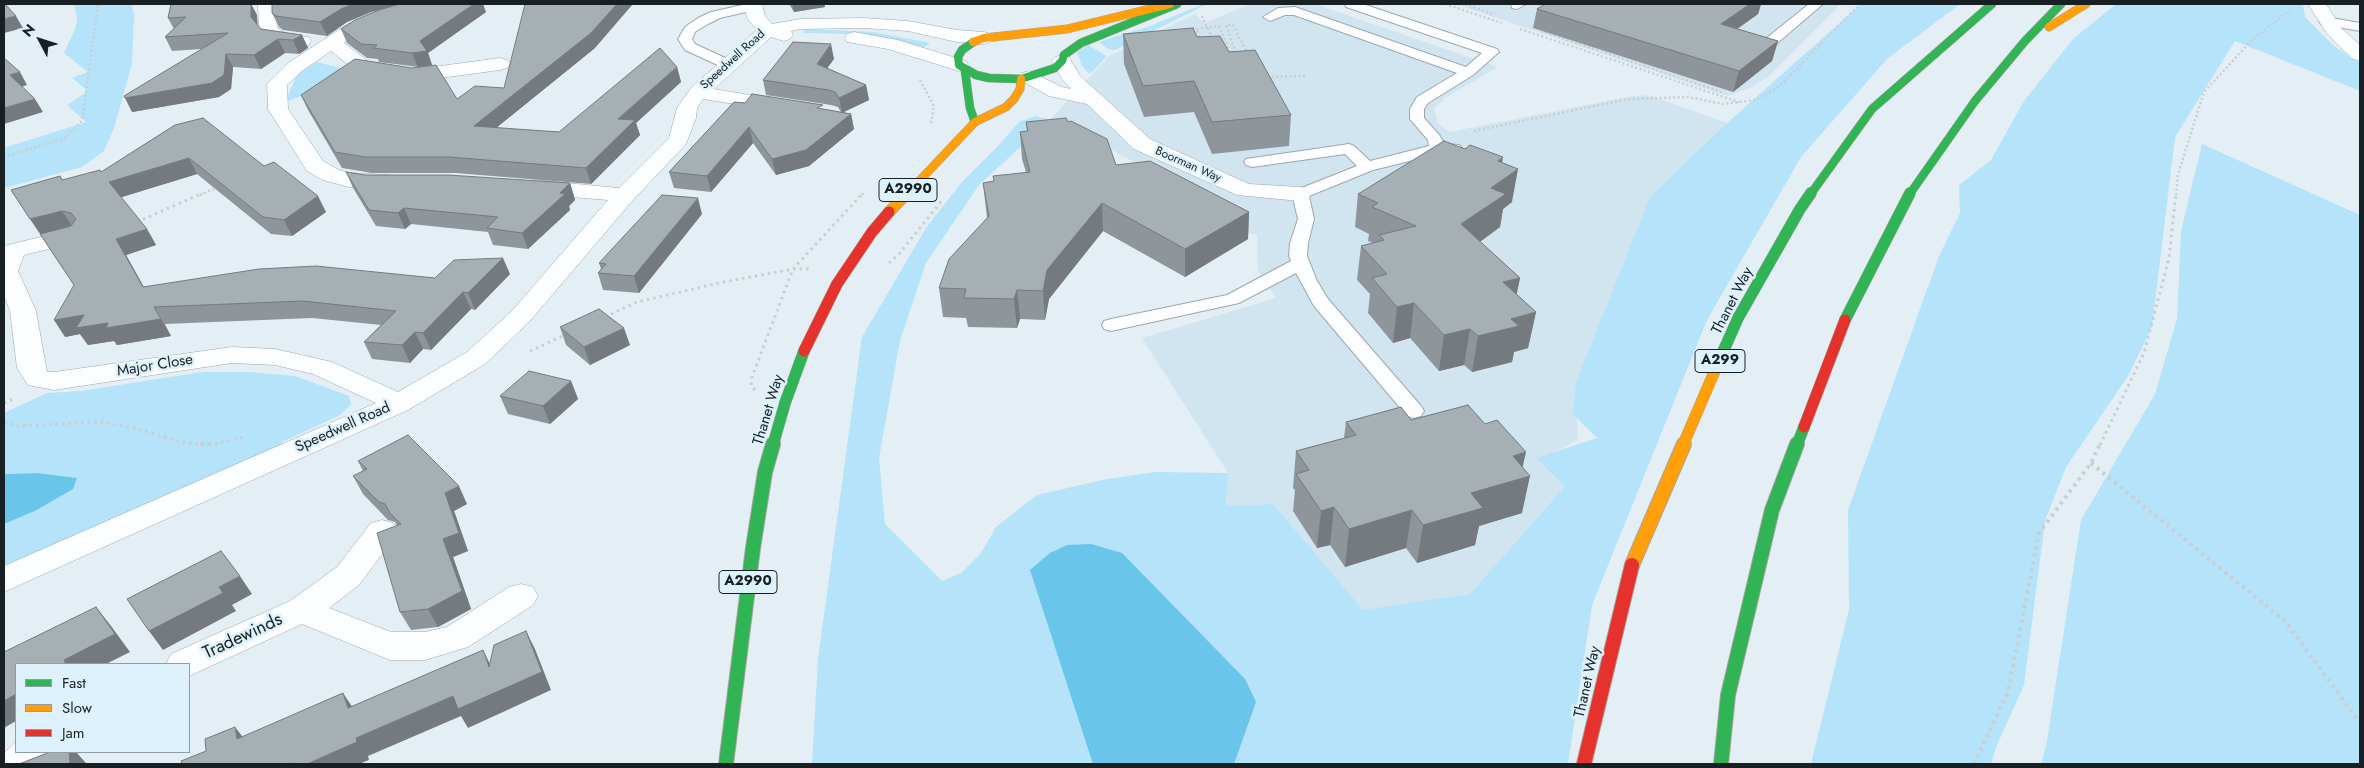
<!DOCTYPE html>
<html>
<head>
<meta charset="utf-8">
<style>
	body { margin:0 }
	#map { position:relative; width:2364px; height:768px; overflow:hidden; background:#e4eff5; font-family:Jost,sans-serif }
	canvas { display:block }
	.frame { position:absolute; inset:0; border:5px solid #192024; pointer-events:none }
	.legend { position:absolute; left:15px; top:663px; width:175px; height:90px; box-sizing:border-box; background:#ddf2fc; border:1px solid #8f9ea6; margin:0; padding:6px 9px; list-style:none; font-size:15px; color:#192024 }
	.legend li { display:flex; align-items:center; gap:10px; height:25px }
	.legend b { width:25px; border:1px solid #8f9ea6 }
	.north { position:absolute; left:15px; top:15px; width:50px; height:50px; -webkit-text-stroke:4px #ddf2fc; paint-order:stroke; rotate:310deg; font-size:14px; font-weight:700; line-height:20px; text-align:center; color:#192024 }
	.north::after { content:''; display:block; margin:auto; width:18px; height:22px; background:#192024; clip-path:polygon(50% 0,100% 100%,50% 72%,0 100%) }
</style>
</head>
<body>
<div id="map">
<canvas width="2364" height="768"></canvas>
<div class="frame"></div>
<ul class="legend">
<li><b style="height:6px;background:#30b455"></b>Fast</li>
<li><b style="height:6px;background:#ff9f0a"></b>Slow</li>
<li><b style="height:6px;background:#e5322d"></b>Jam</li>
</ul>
<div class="north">N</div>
</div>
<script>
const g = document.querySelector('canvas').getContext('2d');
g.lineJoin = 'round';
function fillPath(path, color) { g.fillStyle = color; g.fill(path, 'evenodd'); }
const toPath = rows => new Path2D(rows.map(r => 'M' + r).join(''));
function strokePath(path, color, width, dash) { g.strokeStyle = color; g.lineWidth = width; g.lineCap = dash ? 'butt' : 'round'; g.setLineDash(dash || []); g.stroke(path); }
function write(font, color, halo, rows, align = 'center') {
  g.font = font + ' Jost,sans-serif'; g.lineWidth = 5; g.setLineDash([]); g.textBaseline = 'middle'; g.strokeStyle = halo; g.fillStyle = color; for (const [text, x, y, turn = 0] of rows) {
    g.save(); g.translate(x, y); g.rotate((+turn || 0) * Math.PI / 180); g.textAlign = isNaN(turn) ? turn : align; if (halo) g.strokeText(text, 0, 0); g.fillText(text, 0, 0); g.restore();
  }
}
fillPath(toPath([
	[1250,4,1315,4,1498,67,1445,98,1434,109,1438,123,1449,132,1627,97,1649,95,1730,124,1576,382,1578,440,1540,459,1565,486,1470,594,1362,611,1273,504,1226,507,1228,473,1142,338,1276,298,1258,271,1257,235,1244,232,1249,217,1204,199,1085,136,1050,120,1109,56,1195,14,1204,23],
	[1455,4,1841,4,1769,76,1752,87,1728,96]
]), '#d1e5f0');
fillPath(toPath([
	[74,4,132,4,134,15,132,64,114,128,104,151,82,167,4,188,4,148,86,122,67,105,88,91,72,78,88,72,64,53,76,27,77,18],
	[1204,4,1205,5,1115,50,1110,50,1099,42,1150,26],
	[1861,4,1960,4,1887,59,1801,157,1707,320,1592,605,1568,764,812,764,818,659,862,337,926,228,961,183,998,146,1019,122,1035,116,1050,120,979,185,926,263,900,341,879,458,885,524,942,581,961,573,981,553,996,527,1037,495,1107,479,1156,472,1228,473,1226,506,1273,504,1363,610,1470,594,1565,486,1536,458,1597,438,1573,414,1576,382,1650,197,1726,124],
	[2116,4,2303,4,2305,17,2334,46,2360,63,2360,91,2235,41,2175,137,2152,327,2128,376,2066,467,2045,521,2024,685,1997,745,1991,764,1811,764,1849,609,1848,510,1939,256,1960,213,1959,185,1991,160,2024,101,2073,39],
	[805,29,873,32,930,43,922,48,852,34,803,33],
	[1088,45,1107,56,1090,74,1082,66,1077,52],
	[317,62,352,71,315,91,285,102,298,73],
	[2202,144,2360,215,2360,764,2041,764,2046,747,2081,520,2155,394,2177,319,2181,231],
	[202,372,249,372,295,376,349,396,351,405,340,415,282,442,284,447,4,568,4,524,35,511,73,489,77,478,38,473,4,474,4,413,47,393,81,391]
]), '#b4e3fa');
fillPath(toPath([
	[38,473,77,478,73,489,35,511,4,524,4,474],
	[1091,544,1122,553,1245,679,1256,702,1234,764,1093,764,1030,570,1050,553,1067,545]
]), '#6ac5ea');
const lane = toPath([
	[747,4,759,4,760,6,759,9,720,18,708,24,695,32,692,39,695,44,734,62,736,65,734,68,724,68,685,50,678,39,685,27,698,18,711,12,747,4],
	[1345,4,1363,4,1497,49,1499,52,1473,75,1428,103,1424,109,1424,118,1440,136,1444,144,1459,145,1462,148,1459,151,1438,154,1373,170,1309,196,1314,219,1308,243,1307,256,1317,281,1328,299,1421,406,1424,411,1421,416,1414,418,1407,416,1314,306,1296,273,1239,303,1111,331,1104,329,1102,325,1104,321,1111,319,1227,295,1291,261,1289,256,1290,243,1298,219,1292,194,1294,191,1357,166,1345,154,1252,167,1246,165,1244,162,1246,159,1349,144,1354,146,1370,161,1429,146,1428,140,1410,119,1410,109,1417,97,1457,73,1294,15,1285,15,1270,21,1263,17,1278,8,1295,7,1466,67,1482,53,1346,7,1345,4],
	[1511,4,1526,4,1517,9,1512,8,1511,4],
	[1809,4,1823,4,1768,51,1758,51,1756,48,1758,45,1809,4],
	[2326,17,2360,23,2360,31,2321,24,2319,21,2326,17]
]);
const street = toPath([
	[258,4,276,4,277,28,286,34,309,37,311,41,309,45,302,47,282,45,267,39,259,29,258,4],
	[406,4,433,4,430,8,384,22,360,32,344,43,369,62,396,67,418,69,500,58,507,60,510,64,507,68,500,70,418,81,356,71,331,51,302,71,287,85,288,109,323,161,339,170,350,173,387,175,395,177,398,182,395,187,387,189,349,187,323,180,307,171,268,109,267,84,288,63,348,24,406,4],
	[744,4,762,4,765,16,772,24,800,19,863,18,908,21,957,30,984,32,991,34,993,38,991,42,984,44,957,42,908,31,863,28,800,29,791,31,793,35,790,39,784,41,771,37,714,89,792,102,795,106,792,110,785,112,703,99,697,108,696,118,686,144,633,200,529,322,485,364,408,410,4,592,4,566,376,403,313,374,275,365,232,363,54,390,28,385,17,368,10,311,4,295,4,246,73,229,81,231,85,236,81,241,24,255,18,271,36,311,47,372,54,372,232,347,275,349,332,362,398,392,467,352,511,312,608,200,535,194,527,192,524,187,527,182,535,180,619,188,669,138,677,108,691,88,757,30,747,18,744,4],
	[2308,4,2326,4,2341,28,2360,45,2360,61,2353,59,2328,35,2308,4],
	[854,32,898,40,966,61,969,65,966,69,959,71,888,49,847,42,845,38,847,34,854,32],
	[1062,55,1069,57,1080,76,1150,139,1249,184,1300,187,1308,189,1311,194,1308,199,1300,201,1237,195,1134,149,1087,104,1049,96,1022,81,1019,77,1022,73,1029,71,1062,87,1071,89,1062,79,1052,61,1055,57,1062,55],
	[382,520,393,523,398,531,393,539,359,585,329,608,391,632,425,632,447,627,509,587,521,584,533,587,538,596,533,605,468,647,425,660,390,660,302,624,189,676,189,664,166,664,171,654,290,601,337,567,371,523,382,520],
	[16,741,16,752,48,752,43,763,4,764,4,753,16,741]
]);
const fastFar2 = toPath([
	[973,42,962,50,958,57,959,65,976,75,989,78,1021,79,1055,68,1062,61,1064,55,1081,43,1177,4],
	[965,71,970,108,975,122],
	[1810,195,1872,109,1992,4],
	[1909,195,1975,101,2025,41,2061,4]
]);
const fastFar1 = toPath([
	[1845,320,1910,193],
	[1722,354,1738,318,1800,209,1811,193],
	[773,445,785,403,804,351],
	[1797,445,1804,427]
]);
const fast = toPath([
	[726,764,753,548,765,472,773,444],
	[1721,764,1728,695,1772,510,1797,444]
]);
const slowFar2 = toPath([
	[2049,27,2086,4],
	[973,42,984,38,1067,29,1170,4],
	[906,195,975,122,1006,107,1014,99,1020,89,1021,79]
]);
const slowFar1 = toPath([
	[889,212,907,193],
	[1683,445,1722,354]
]);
const slow = toPath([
	[1632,565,1684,444]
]);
const jamFar1 = toPath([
	[804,351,837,284,872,232,889,212],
	[1804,427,1845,320]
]);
const jam = toPath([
	[1584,764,1632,565]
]);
strokePath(lane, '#9ea6ab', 2);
strokePath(street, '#9ea6ab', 1);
strokePath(fastFar2, '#aba39c', 9);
strokePath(fastFar1, '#aba39c', 12);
strokePath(fast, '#aba39c', 16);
strokePath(slowFar2, '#aba39c', 9);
strokePath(slowFar1, '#aba39c', 12);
strokePath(slow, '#aba39c', 16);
strokePath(jamFar1, '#aba39c', 12);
strokePath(jam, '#aba39c', 16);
strokePath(toPath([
	[1445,4,1502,23],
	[1465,4,1492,14],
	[1202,16,1213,40],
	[1520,29,1739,102],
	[1541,31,1724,93],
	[1201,41,1196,29,1219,26,1231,54,1236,53,1226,25,1233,25,1248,54],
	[1267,77,1305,76],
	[920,80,934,106,931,124],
	[1474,131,1628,99,1688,97,1723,104,1756,100,1780,86,1860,4],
	[4,157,65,138,82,121,98,4],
	[200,195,218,187],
	[862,195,864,192],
	[2176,195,2178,174,2204,92,2252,40,2290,10]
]), '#caced0', 2.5, [2, 2.5]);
strokePath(toPath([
	[137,222,203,193],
	[889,263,899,254,943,199],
	[605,317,637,302,724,282,793,269,812,269],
	[530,351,565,335],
	[755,390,751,385,752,377,793,269,863,193],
	[4,403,14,399],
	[4,422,17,426,102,422,139,429,181,442,210,445,244,437],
	[2100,445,2144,353,2169,258,2176,193]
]), '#caced0', 3, [2.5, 4]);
strokePath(toPath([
	[200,444,214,444],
	[2091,463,2286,622,2360,723],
	[1974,764,2008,692,2039,533,2091,463,2100,444]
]), '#caced0', 4, [3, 4.5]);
fillPath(lane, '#fbfdfe');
fillPath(street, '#fbfdfe');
strokePath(fastFar2, '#30b455', 8);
strokePath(fastFar1, '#30b455', 11);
strokePath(fast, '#30b455', 14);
strokePath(slowFar2, '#ff9f0a', 8);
strokePath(slowFar1, '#ff9f0a', 11);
strokePath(slow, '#ff9f0a', 14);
strokePath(jamFar1, '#e5322d', 11);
strokePath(jam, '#e5322d', 14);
fillPath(toPath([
	[171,4,251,4,257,15,257,24,261,29,302,35,308,48,299,54,285,53,261,69,233,67,231,89,219,97,132,112,202,49,172,51,165,37,174,29,168,18],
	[272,4,486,12,428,53,432,65,418,67,379,62,378,59,367,58,347,43,341,29,379,10,371,12,347,22,327,36,283,30,279,27,272,13],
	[789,4,824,4,825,7,794,12],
	[1545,4,1761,4,1758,14,1737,29,1778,41,1772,61,1733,92,1533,28,1537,9],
	[1123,34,1197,37,1229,52,1291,115,1289,146,1212,154,1194,112,1144,117,1124,64],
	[595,48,496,128,559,132,677,67,681,82,636,123,640,135,591,184,455,173,372,173,342,168,308,110,301,95,457,99,504,88],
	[834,59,827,68,866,85,869,100,843,112,851,114,854,129,809,166,776,175,753,143,711,192,674,188,669,172,734,102,824,109,841,112,838,107,831,105,766,95,763,80],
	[1026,122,1068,122,1116,165,1249,212,1248,239,1185,277,1103,231,1049,299,1045,320,1020,319,1017,328,968,327,966,318,943,317,939,288,987,218,983,183,993,181,1026,172,1022,159,1020,132,1027,132],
	[175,125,264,166,326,212,292,236,271,234,197,174,121,197,147,229,156,245,126,255,144,287,435,278,510,274,475,310,471,309,431,350,423,349,410,363,372,359,364,342,381,325,312,318,165,324,171,336,117,345,114,341,88,345,80,334,65,337,74,285,11,190,60,176,62,180,101,172],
	[346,172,365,175,570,183,575,200,569,206,570,210,528,249,493,245,488,232,411,224,405,229,376,226,353,188],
	[1358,194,1512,202,1503,209,1500,227,1480,242,1520,278,1516,294,1536,312,1528,348,1514,352,1512,362,1472,372,1464,365,1439,371,1410,338,1393,343,1368,313,1370,294,1357,280,1361,246,1373,243,1368,241,1369,234,1355,227],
	[702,214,639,293,603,290,598,273,601,269,599,263],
	[560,327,630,345,590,365,566,345],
	[571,381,578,399,550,424,508,414,500,396],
	[1411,420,1522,467,1522,513,1479,526,1475,545,1417,563,1406,548,1345,567,1330,545,1317,548,1293,511,1295,490,1293,488,1296,451,1344,438,1346,422],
	[358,461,467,504,454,511,468,551,453,557,471,609,438,627,411,630,400,612,397,526,395,522,388,520,363,494,353,476,363,471]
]), '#8f969b');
fillPath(toPath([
	[251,4,257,15,258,30,251,17],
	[353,4,400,4,371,12,347,22,327,36,320,22,341,9],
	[474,4,483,4,486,12,428,53,432,65,418,67,412,53,420,41],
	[617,4,633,4,595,48,480,141,474,126],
	[792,4,824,4,825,7,794,12],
	[1750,4,1761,4,1758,14,1716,44,1721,24],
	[16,16,23,28,4,33,4,19],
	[302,35,308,48,299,54,293,40],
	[278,39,285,53,261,69,254,55],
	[1778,41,1772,61,1733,92,1739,71],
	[831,44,834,59,819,79,817,64],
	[226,54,233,67,231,89,219,97,132,112,125,98],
	[677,67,681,82,636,123,640,135,591,184,586,168,618,119],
	[20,72,27,85,18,88,10,75],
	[866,85,869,100,842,113,839,98],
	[35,99,43,112,4,124,4,108],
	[851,114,854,129,809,166,776,175,772,159],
	[749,127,753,143,711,192,707,176],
	[1503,157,1499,182,1518,169,1512,202,1503,209,1500,227,1456,259,1461,224,1491,188,1498,161],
	[189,158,197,174,119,198,109,182],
	[570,183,575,200,569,206,570,210,528,249,522,233],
	[318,196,326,212,292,236,284,220],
	[698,198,702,214,639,293,634,276],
	[1102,203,1103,231,1049,299,1045,320,1043,291,1047,270],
	[404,208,411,224,405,229,398,213],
	[62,211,73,227,41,235,30,219],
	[1249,212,1248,239,1185,277,1185,249],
	[147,229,156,245,126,255,153,304,116,239],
	[503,258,510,274,475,310,468,293],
	[1520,278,1513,313,1503,282],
	[1017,290,1020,319,1017,328,1014,299],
	[463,292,471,309,431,350,423,333],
	[1414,303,1410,338,1393,343,1397,307],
	[154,307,171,336,117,345,114,341,88,345,80,334,65,337,54,320,84,315],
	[1536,312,1528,348,1514,352,1512,362,1472,372,1478,336,1511,319],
	[624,328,630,345,590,365,584,347],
	[1470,329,1464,365,1439,371,1444,335],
	[415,332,423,349,410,363,402,345],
	[571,381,578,399,550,424,543,406],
	[1526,452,1520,479,1530,476,1522,513,1479,526,1475,545,1417,563,1423,525,1471,493,1513,456],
	[459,486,467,504,454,511,468,551,453,557,471,609,438,627,428,609,443,539,445,493],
	[1334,507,1330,545,1317,548,1321,511],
	[1412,510,1406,548,1345,567,1349,529],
	[240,576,252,594,232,605,236,611,163,650,149,631,219,587],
	[96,607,111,626,130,652,106,664,66,664,64,660],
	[526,631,535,649,551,690,468,728,461,716,368,756,369,760,359,764,307,764,356,738,453,696,460,708],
	[483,650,492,668,489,667],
	[343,693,355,711,348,708],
	[16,694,16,721,4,728,4,701],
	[235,727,249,745,237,739],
	[69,752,76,752,86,763,86,764,70,764]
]), '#747a7e');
const building = toPath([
	[4,4,5,4,16,16,4,19,4,4],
	[171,4,251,4,251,17,261,29,302,35,293,40,278,39,254,55,226,54,224,75,212,83,125,98,124,96,228,33,165,37,186,17,168,18,171,4],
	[272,4,353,4,341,9,320,22,276,16,272,13,272,4],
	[400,4,474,4,420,41,427,51,412,53,373,48,377,45,361,44,341,29,355,20,379,10,400,4],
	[525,4,617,4,591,33,474,126,559,132,660,48,677,67,618,119,635,120,586,168,449,157,365,157,335,152,301,95,355,59,412,68,436,65,457,99,475,86,504,88,525,4],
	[1545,4,1750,4,1721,24,1778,41,1739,71,1537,9,1545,4],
	[1193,28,1197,37,1220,36,1229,52,1255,50,1291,115,1212,122,1194,81,1143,86,1123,34,1193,28],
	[793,42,831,44,817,64,866,85,839,98,835,92,828,90,763,80,793,42],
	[4,58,20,72,10,75,35,99,4,108,4,58],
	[752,94,823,105,817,108,851,114,806,150,772,159,749,127,707,176,669,172,734,102,745,103,752,94],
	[203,118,264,166,274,162,318,196,284,220,263,217,189,158,109,182,147,229,116,239,143,287,259,269,316,266,435,278,454,260,503,258,468,293,463,292,423,333,415,332,402,345,364,342,396,311,303,301,154,307,161,319,106,328,108,323,76,328,84,315,54,320,74,285,40,234,71,226,76,219,71,213,62,211,30,219,11,190,60,176,62,180,100,170,101,172,175,125,203,118],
	[1066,118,1068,122,1071,121,1107,139,1116,165,1150,161,1249,212,1185,249,1102,203,1047,270,1043,291,1017,290,1014,299,964,298,966,289,939,288,949,259,989,216,983,183,994,181,993,176,1030,172,1020,132,1028,131,1026,122,1066,118],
	[1444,141,1465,149,1470,145,1503,157,1498,161,1518,169,1491,188,1506,194,1461,224,1520,278,1503,282,1536,312,1511,319,1519,326,1478,336,1470,329,1444,335,1414,303,1397,307,1372,278,1387,274,1361,246,1384,240,1379,235,1416,226,1372,207,1378,203,1358,194,1444,141],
	[346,172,365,175,448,175,570,183,560,193,565,194,522,233,487,228,498,217,404,208,398,213,369,210,346,172],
	[662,195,698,198,634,276,598,273,606,264,599,263,662,195],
	[599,309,624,328,584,347,560,327,599,309],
	[529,371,571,381,543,406,500,396,529,371],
	[1468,405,1485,424,1497,420,1526,452,1513,456,1530,476,1471,493,1483,508,1423,525,1412,510,1349,529,1334,507,1321,511,1296,474,1309,470,1296,451,1356,435,1346,422,1401,407,1411,420,1468,405],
	[408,435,459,486,445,493,459,533,443,539,462,591,428,609,400,612,377,533,401,524,390,513,385,504,379,502,353,476,367,469,358,461,408,435],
	[221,551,240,576,219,587,223,593,149,631,127,599,221,551],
	[96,607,115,634,64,660,66,664,16,664,16,694,4,701,4,652,96,607],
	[526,631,542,672,458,709,453,696,356,738,357,742,307,764,295,764,295,763,291,764,182,764,181,761,206,751,205,739,235,727,237,739,343,693,348,708,483,650,489,667,494,645,526,631],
	[50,752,69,752,70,764,19,764,50,752]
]);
fillPath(building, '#a6afb4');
strokePath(building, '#747a7e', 1);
write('12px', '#192024', '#ddf2fc', [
	["Speedwell Road",733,60,-42],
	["Boorman Way",1188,165,24]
]);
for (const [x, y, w] of [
	[908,190,58],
	[1720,361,50],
	[748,582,58]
]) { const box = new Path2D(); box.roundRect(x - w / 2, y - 11.5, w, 23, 4); g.fillStyle = '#ddf2fc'; g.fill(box); strokePath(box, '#192024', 1); }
write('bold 14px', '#192024', null, [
	["A2990",908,190],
	["A299",1720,361],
	["A2990",748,582]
]);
write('15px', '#192024', '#ddf2fc', [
	["Thanet Way",1733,301,-63],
	["Major Close",155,366,-9],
	["Thanet Way",769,410,-73],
	["Speedwell Road",343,428,-24],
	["Thanet Way",1588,682,-77]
]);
write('18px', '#192024', '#ddf2fc', [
	["Tradewinds",243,637,-25]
]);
</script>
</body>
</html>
